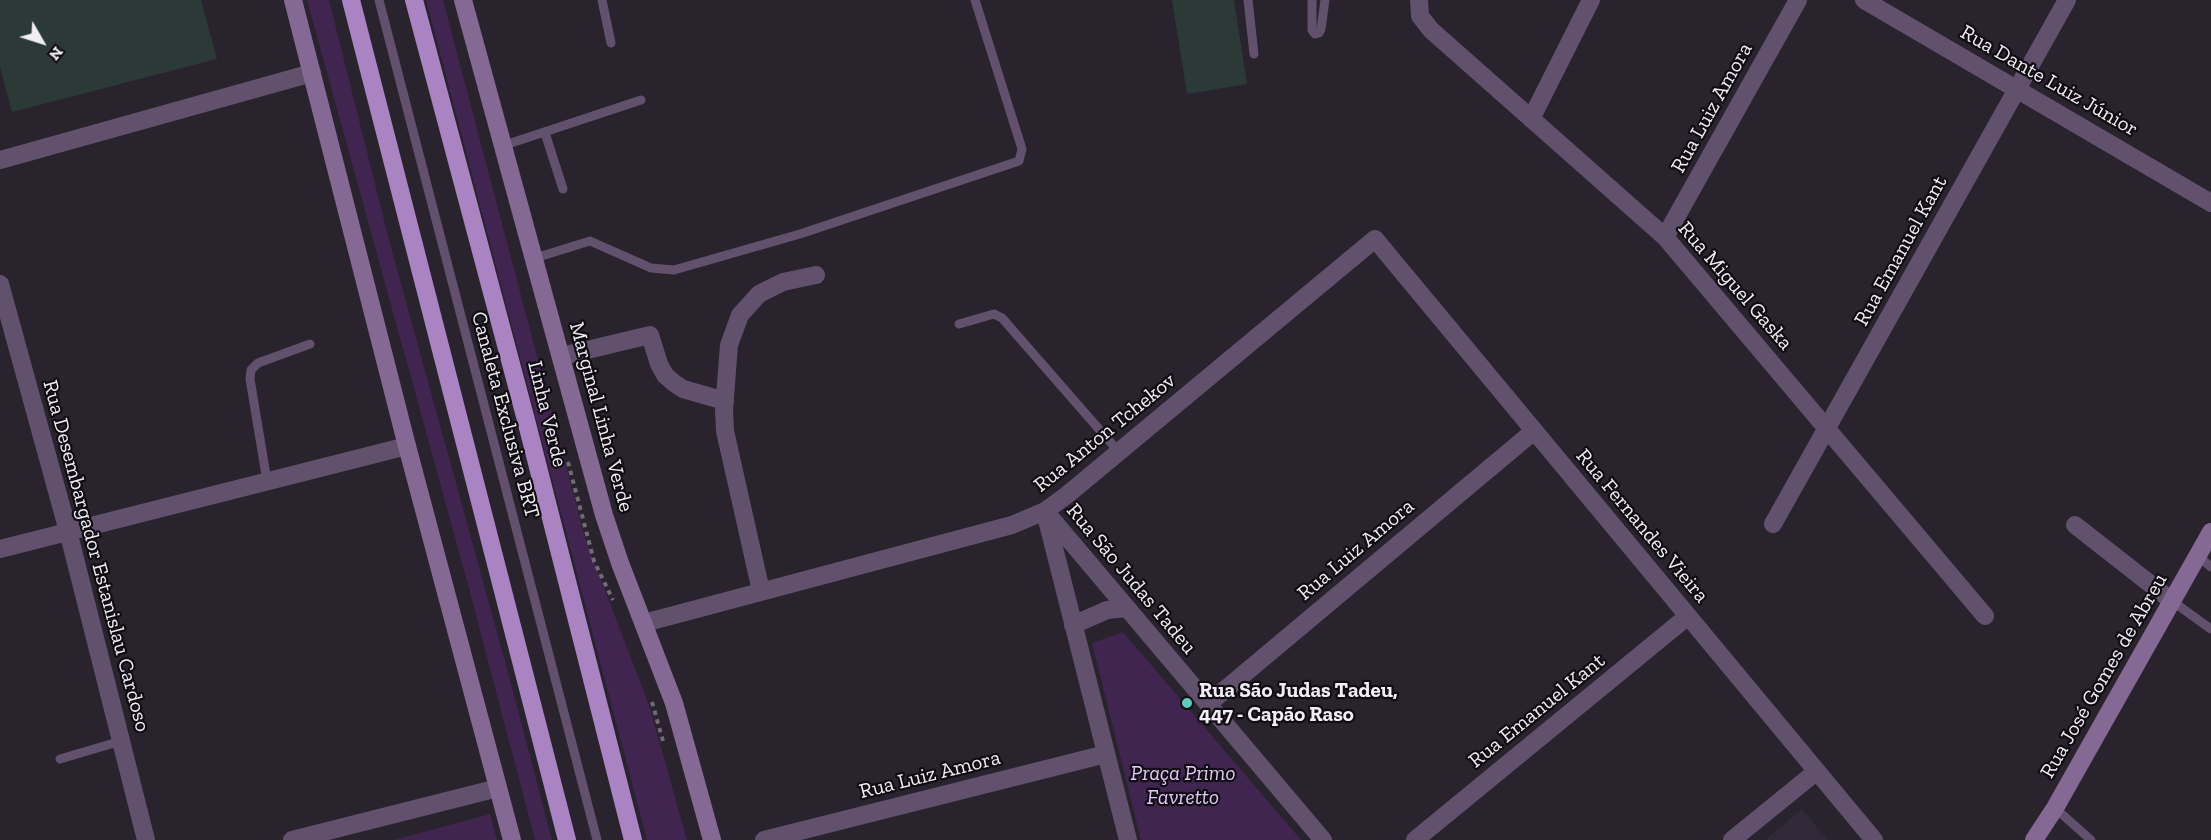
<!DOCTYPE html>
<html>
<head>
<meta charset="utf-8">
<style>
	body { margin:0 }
	#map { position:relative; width:2211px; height:840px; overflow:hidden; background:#29232d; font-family:"Zilla Slab",serif }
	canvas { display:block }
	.north { position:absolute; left:12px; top:12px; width:60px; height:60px; -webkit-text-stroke:4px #100d12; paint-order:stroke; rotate:129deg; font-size:16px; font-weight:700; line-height:24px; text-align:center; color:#f1edf4 }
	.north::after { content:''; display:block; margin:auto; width:21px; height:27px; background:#f1edf4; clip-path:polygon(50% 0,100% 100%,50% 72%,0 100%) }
</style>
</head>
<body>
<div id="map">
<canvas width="2211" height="840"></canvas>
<div class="north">N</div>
</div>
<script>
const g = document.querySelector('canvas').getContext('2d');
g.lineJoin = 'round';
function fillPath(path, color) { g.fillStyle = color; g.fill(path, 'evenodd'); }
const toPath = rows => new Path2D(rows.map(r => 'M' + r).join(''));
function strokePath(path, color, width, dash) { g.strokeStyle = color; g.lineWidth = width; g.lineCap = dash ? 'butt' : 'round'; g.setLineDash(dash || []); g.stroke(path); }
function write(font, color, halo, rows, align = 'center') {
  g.font = font + ' "Zilla Slab",serif'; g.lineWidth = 4.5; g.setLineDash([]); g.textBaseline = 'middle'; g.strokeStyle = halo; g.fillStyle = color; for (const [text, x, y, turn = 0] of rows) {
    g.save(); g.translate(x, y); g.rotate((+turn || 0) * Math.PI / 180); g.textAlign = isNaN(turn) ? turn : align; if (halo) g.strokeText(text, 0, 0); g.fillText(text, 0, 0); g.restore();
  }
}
fillPath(toPath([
	[1802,809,1828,840,1765,840]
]), '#312838');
fillPath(toPath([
	[307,0,329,0,389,240,505,661,552,840,535,840,467,581],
	[426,0,443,0,585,538,649,705,687,840,647,840],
	[1123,632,1301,840,1141,840,1092,643],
	[490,814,497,840,394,840]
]), '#3f2550');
fillPath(toPath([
	[0,0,201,0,217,59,12,112,0,67],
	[1172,0,1234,0,1247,84,1187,94]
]), '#2b3937');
strokePath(toPath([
	[568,462,594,561,613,600],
	[652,702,663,741]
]), '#716b74', 4, [4.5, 4.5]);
strokePath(toPath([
	[379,0,597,840],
	[602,0,611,43],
	[1248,0,1254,54],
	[1312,0,1312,30,1315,34,1319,33,1321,29,1325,0],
	[545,133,563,189],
	[502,146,641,100],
	[535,258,590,241,651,268,674,270,800,234,1019,161,1022,149,975,0],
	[959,324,994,314,1002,318,1119,452],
	[267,481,250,379,251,370,258,363,310,344],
	[2198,556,2211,567],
	[2172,601,2211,629],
	[60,759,121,741],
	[2055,808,2091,840]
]), '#62516d', 9);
strokePath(toPath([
	[1419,0,1420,16,1431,30,1665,237,1985,616],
	[1864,0,2211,203],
	[1531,119,1591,0],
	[0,160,312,73],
	[1665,237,1798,0],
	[0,284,68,531,146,840],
	[562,356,650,335,659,364,665,375,674,383,683,389,725,401],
	[1045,511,1323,840],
	[1046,516,1128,840],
	[1773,524,2067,0],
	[2075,525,2172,601],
	[0,549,407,446],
	[761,591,725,431,724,410,729,345,740,315,759,294,783,282,816,275],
	[644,623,1012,525,1045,511,1067,495,1375,239,1874,840],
	[1073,625,1107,610,1127,608],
	[1208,704,1534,431],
	[764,840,1106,754],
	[1415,840,1688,616],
	[1732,840,1817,771]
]), '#62516d', 18);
strokePath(toPath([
	[292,840,498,788]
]), '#62516d', 18);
strokePath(toPath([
	[293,0,407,446,512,840],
	[463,0,604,515,620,563,674,703,712,840],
	[2034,840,2055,808,2211,532]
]), '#846995', 18);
strokePath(toPath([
	[351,0,567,840],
	[414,0,526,420,633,840]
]), '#aa84c2', 18);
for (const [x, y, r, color] of [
	[1187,703,6,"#59cebf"]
]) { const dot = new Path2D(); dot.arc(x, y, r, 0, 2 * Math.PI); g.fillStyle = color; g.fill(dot); strokePath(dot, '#100d12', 2); }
write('21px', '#f1edf4', '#100d12', [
	["Rua Dante Luiz Júnior",2049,81,30],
	["Rua Luiz Amora",1712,108,-61],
	["Rua Emanuel Kant",1901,251,-61],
	["Rua Miguel Gaska",1735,286,49],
	["Linha Verde",547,414,76],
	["Canaleta Exclusiva BRT",505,415,75],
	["Marginal Linha Verde",601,417,75],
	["Rua Anton Tchekov",1105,433,-39],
	["Rua Fernandes Vieira",1642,526,50],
	["Rua Luiz Amora",1356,550,-40],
	["Rua Desembargador Estanislau Cardoso",96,556,75],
	["Rua São Judas Tadeu",1131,579,50],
	["Rua José Gomes de Abreu",2104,676,-60],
	["Rua Emanuel Kant",1537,711,-39],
	["Rua Luiz Amora",930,775,-14]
]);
write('bold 21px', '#f1edf4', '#100d12', [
	["Rua São Judas Tadeu,",1199,691],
	["447 - Capão Raso",1199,715]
], 'left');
write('italic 21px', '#e6c6fd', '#100d12', [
	["Praça Primo",1183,774],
	["Favretto",1183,798]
]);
</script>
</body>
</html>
